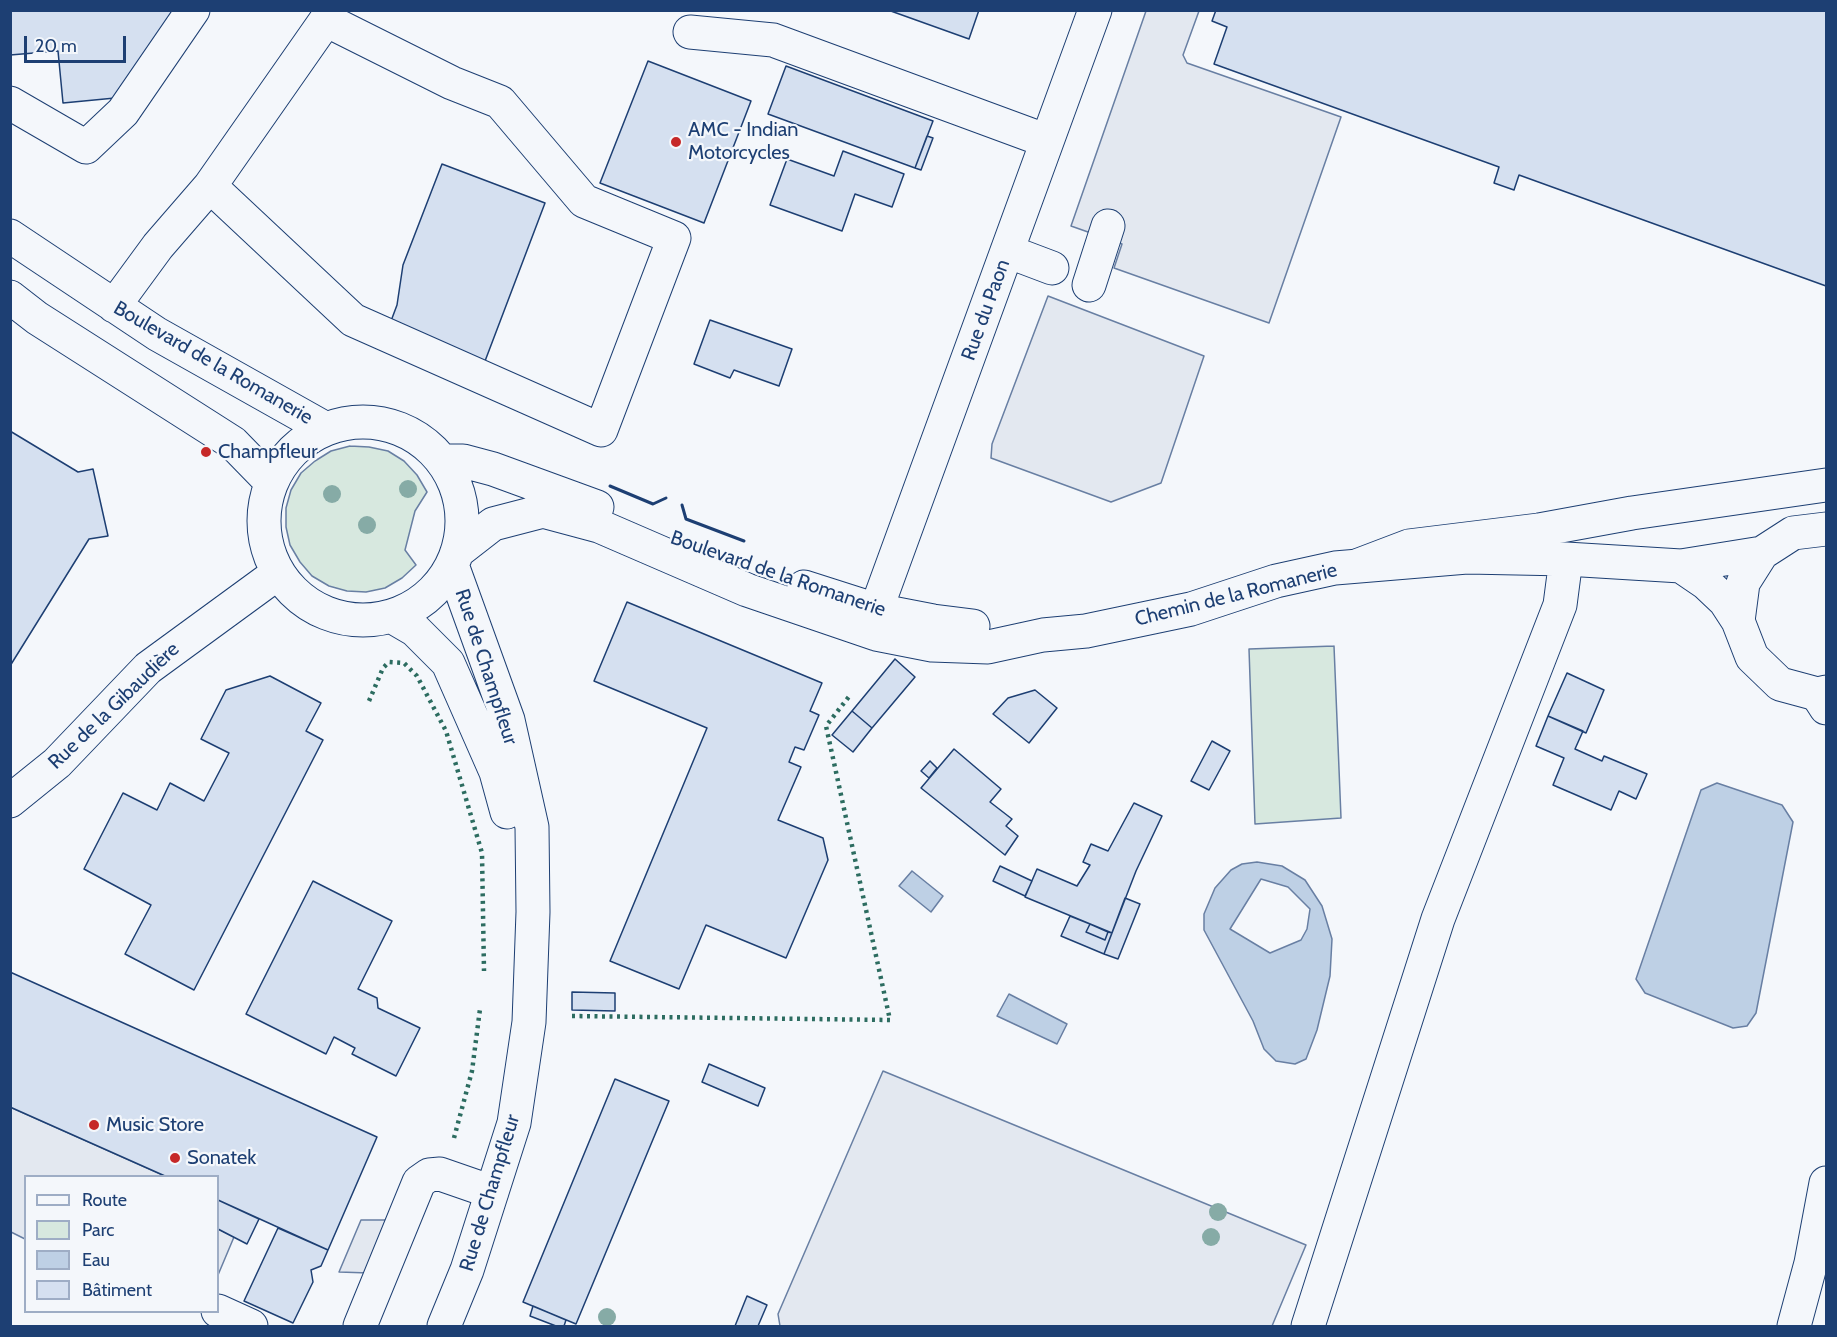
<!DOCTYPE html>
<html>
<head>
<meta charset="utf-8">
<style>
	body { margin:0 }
	#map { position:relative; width:1837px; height:1337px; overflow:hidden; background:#f4f7fb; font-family:Cabin,sans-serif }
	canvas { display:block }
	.frame { position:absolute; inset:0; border:12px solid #1d3f73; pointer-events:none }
	.legend { position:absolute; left:24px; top:1175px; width:195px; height:138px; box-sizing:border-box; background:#f4f7fb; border:2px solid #9eadc5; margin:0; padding:8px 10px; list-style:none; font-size:18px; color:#1d3f73 }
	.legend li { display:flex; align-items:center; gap:12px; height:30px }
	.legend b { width:30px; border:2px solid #9eadc5 }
	.scale { position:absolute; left:24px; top:36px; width:102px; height:27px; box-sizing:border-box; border:3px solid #1d3f73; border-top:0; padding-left:8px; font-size:18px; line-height:21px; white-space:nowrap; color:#1d3f73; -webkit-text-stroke:4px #f4f7fb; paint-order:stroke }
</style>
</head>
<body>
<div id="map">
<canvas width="1837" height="1337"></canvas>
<div class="frame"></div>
<ul class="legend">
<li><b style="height:8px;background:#f4f7fb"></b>Route</li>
<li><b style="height:16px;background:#d7e8df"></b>Parc</li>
<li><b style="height:16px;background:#bed0e5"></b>Eau</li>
<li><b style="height:16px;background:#d5e0f0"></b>Bâtiment</li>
</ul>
<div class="scale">20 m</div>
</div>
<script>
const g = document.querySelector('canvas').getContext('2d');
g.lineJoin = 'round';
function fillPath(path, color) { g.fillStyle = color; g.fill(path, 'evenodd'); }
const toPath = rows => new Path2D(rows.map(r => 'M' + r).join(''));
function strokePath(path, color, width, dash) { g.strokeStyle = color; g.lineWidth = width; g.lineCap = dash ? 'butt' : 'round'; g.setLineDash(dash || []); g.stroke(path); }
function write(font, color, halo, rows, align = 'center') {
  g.font = font + ' Cabin,sans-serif'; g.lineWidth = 4.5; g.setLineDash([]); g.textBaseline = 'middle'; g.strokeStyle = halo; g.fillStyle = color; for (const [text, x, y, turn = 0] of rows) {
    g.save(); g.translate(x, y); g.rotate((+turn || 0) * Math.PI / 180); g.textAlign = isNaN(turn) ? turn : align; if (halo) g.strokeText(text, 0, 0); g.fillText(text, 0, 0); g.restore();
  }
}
const green = toPath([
	[350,446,369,447,388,451,404,461,417,475,427,492,415,511,405,550,416,565,402,578,385,588,366,592,347,591,329,586,312,576,300,562,290,545,286,527,286,508,291,490,301,473,315,461,331,451,350,446],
	[1334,646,1341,818,1255,824,1249,649,1334,646]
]);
fillPath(green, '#d7e8df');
strokePath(green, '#687fa3', 1.5);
const parking = toPath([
	[1146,11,1199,11,1183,55,1187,63,1341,117,1269,323,1114,268,1122,244,1071,226,1146,11],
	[1048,296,1204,356,1161,483,1111,502,991,458,992,444,1048,296],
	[883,1071,1306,1245,1272,1326,780,1326,778,1314,883,1071],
	[10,1107,165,1176,26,1176,25,1239,11,1232,10,1107],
	[361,1220,389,1220,369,1273,339,1272,361,1220],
	[218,1229,234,1237,218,1275,218,1229]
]);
fillPath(parking, '#e3e8f0');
strokePath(parking, '#687fa3', 1.5);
const water = toPath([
	[1717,783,1782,805,1793,822,1756,1013,1747,1026,1733,1028,1645,993,1636,979,1701,790,1717,783],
	[1257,862,1282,866,1305,880,1322,906,1332,939,1330,976,1317,1030,1306,1059,1295,1064,1276,1061,1264,1049,1253,1021,1204,930,1204,914,1215,888,1231,870,1242,864,1257,862],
	[1261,879,1288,887,1310,909,1307,929,1301,940,1270,953,1230,929,1261,879],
	[912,871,943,896,931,912,899,886,912,871],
	[1009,994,1067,1024,1057,1044,997,1016,1009,994]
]);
fillPath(water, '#bed0e5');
strokePath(water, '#687fa3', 1.5);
const building = toPath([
	[10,10,170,10,180,19,115,98,63,103,58,51,10,55,10,10],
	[888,10,979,10,969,39,888,10],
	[1216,10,1826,10,1826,286,1519,175,1514,190,1494,183,1499,167,1214,64,1227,27,1212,21,1216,10],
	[648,61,751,101,704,223,600,183,648,61],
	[786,66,933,121,915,168,768,114,786,66],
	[927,136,933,138,921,170,915,168,927,136],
	[843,151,904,174,892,207,855,194,842,231,770,205,787,159,834,176,843,151],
	[442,164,545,203,482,369,391,321,397,305,403,265,442,164],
	[710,320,792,349,779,386,734,370,730,378,694,364,710,320],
	[10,431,78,472,93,469,108,536,89,539,10,666,10,431],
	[627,602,822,683,810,711,819,715,804,750,795,747,789,762,801,767,778,820,823,838,828,860,786,958,706,925,679,989,610,961,707,728,594,681,627,602],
	[895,659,915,677,872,728,852,711,895,659],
	[1567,673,1604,690,1586,733,1548,716,1567,673],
	[270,676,321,703,306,731,323,740,194,990,125,954,151,905,84,869,123,793,157,810,170,783,204,801,229,753,201,739,226,690,270,676],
	[1035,690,1057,708,1029,743,993,714,1008,698,1035,690],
	[852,711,872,728,853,752,832,735,852,711],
	[1548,716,1583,731,1575,749,1602,761,1604,756,1647,774,1636,799,1619,791,1611,810,1553,785,1564,758,1536,746,1548,716],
	[1212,741,1230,751,1209,790,1191,781,1212,741],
	[954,749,1001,789,990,802,1012,819,1006,826,1018,836,1005,855,921,788,954,749],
	[930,761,937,768,929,778,921,771,930,761],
	[1134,803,1162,816,1136,871,1112,933,1025,897,1037,869,1077,886,1090,865,1083,862,1091,844,1108,851,1134,803],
	[1000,866,1032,881,1025,896,993,881,1000,866],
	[313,881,392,921,358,989,377,998,378,1008,420,1028,396,1076,352,1054,355,1048,334,1037,326,1054,246,1014,313,881],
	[1125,898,1140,904,1118,959,1104,954,1125,898],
	[1070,916,1090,924,1086,932,1105,940,1108,932,1112,933,1104,954,1061,936,1070,916],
	[1090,924,1108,932,1105,940,1086,932,1090,924],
	[10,972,377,1137,328,1250,218,1200,218,1176,165,1176,10,1107,10,972],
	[572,992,615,993,615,1011,572,1010,572,992],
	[709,1064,765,1088,758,1106,702,1082,709,1064],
	[615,1079,669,1101,576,1324,523,1302,615,1079],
	[218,1200,259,1219,247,1244,218,1229,218,1200],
	[278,1228,328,1250,321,1266,311,1270,313,1282,293,1323,244,1301,278,1228],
	[747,1296,767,1305,758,1326,735,1326,747,1296],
	[533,1306,566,1320,564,1326,556,1326,530,1316,533,1306]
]);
fillPath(building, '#d5e0f0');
strokePath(building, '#1d3f73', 1.5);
const minor = toPath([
	[690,32,773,40,1047,141],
	[10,103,86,147,123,112,193,10],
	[10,236,157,334,326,429],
	[1007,251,1052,268],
	[1089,285,1108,226],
	[10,297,37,318,233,443,271,482],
	[114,306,158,246,210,186,353,320,601,430,674,238,584,201,500,102,452,83,326,20,210,186],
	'264 521a99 99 0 1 1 198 0a99 99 0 1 1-198 0Z',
	[442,461,463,461,493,469,597,507],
	[1826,529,1793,533,1762,553,1743,583,1738,621,1752,657,1780,684,1817,694,1826,692],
	[457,552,493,524,543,511,599,526,747,590,876,634,932,645,988,647,1043,635,1086,631,1191,609,1276,581,1335,568,1467,557,1566,559,1681,566,1762,553],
	[1681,566,1706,583,1725,601,1738,621],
	[804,587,876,610,933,621,973,626],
	[876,610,1095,10],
	[391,616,415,630,448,663,496,772,507,812],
	[10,801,57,763,148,668,278,573],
	[218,1311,251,1326],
	[360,1326,419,1182,429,1175,440,1174,492,1192],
	[444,1326,467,1270,514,1123,529,1022,533,912,532,827,508,720,452,565],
	[1308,1326,1438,919,1560,605,1566,559]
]);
const highway = toPath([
	[1359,565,1409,546,1539,530,1632,513,1826,485],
	[1817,694,1826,708],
	[1794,1326,1811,1263,1826,1183]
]);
strokePath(minor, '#1d3f73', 35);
strokePath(highway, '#1d3f73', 35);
strokePath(minor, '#f4f7fb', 33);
strokePath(highway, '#f4f7fb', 33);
strokePath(toPath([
	[369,701,383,668,389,662,404,663,417,676,446,731,482,853,484,971],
	[572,1016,890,1020,826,726,851,694],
	[454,1138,472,1071,480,1009]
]), '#2c6c60', 4.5, [3, 4.5]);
strokePath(toPath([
	[610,486,653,504,666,498],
	[682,505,686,519,744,541]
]), '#1d3f73', 3);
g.fillStyle = '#86aba6';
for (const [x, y] of [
	[408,489],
	[332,494],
	[367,525],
	[1218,1212],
	[1211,1237],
	[607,1317]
]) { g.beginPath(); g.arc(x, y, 9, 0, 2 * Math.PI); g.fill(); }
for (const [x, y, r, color] of [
	[676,142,6,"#c62828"],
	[206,452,6,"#c62828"],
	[94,1125,6,"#c62828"],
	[175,1158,6,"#c62828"]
]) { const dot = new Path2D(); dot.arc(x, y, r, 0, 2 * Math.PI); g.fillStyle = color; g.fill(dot); strokePath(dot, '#f4f7fb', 2); }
write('20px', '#1d3f73', '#f4f7fb', [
	["AMC - Indian",688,130],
	["Motorcycles",688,153],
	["Champfleur",218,452],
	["Music Store",106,1125],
	["Sonatek",187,1158]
], 'left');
write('20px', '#1d3f73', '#f4f7fb', [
	["Rue du Paon",986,310,-70],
	["Boulevard de la Romanerie",213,363,30],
	["Boulevard de la Romanerie",778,574,19],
	["Chemin de la Romanerie",1236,595,-14],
	["Rue de Champfleur",486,667,72],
	["Rue de la Gibaudière",114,706,-44],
	["Rue de Champfleur",490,1193,-73]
]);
</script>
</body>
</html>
